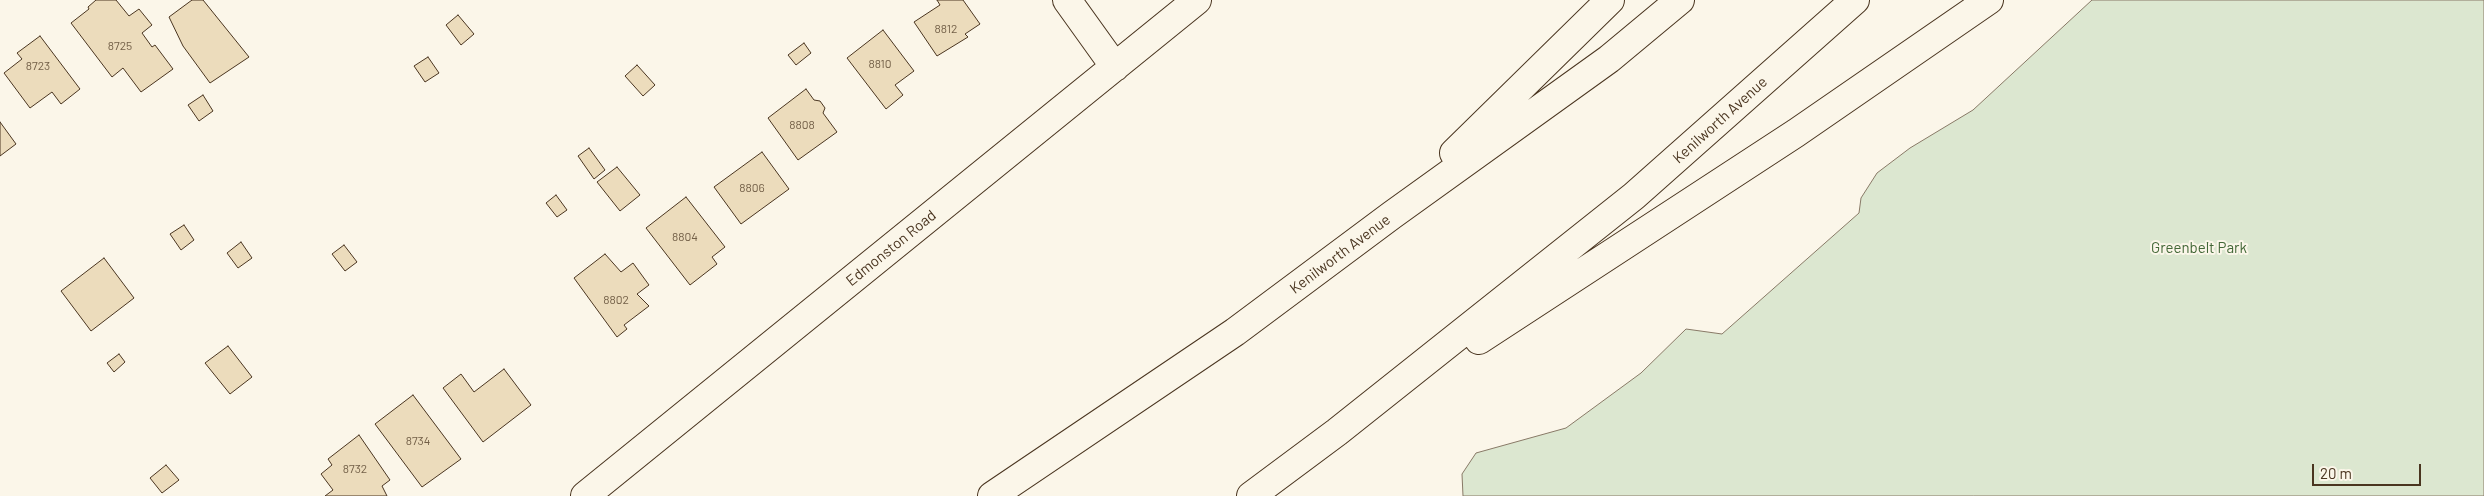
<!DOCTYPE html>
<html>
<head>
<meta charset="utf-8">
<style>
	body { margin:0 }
	#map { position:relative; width:2484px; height:496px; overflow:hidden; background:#fbf6e9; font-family:Barlow,sans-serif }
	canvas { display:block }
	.scale { position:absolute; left:2312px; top:464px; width:109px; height:22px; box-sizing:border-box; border:2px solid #4a3520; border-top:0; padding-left:6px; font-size:15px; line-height:18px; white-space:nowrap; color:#4a3520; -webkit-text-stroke:4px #fbf6e9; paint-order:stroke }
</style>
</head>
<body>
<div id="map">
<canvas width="2484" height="496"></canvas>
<div class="scale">20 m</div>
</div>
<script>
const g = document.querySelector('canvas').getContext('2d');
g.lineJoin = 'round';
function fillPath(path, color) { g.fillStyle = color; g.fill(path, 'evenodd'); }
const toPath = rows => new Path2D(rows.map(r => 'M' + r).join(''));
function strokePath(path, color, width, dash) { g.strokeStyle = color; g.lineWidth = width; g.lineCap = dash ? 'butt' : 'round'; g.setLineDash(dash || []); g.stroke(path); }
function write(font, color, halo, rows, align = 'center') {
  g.font = font + ' Barlow,sans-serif'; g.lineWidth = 4; g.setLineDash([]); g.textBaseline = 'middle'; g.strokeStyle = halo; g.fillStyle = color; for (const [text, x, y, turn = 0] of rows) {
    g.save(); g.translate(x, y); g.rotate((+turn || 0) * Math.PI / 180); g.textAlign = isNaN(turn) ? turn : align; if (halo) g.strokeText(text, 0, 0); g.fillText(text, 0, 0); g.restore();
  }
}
const green = toPath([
	[2092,0,2484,0,2484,496,1463,496,1462,474,1476,453,1566,428,1641,373,1686,329,1722,334,1859,213,1861,198,1877,173,1910,148,1973,110,2092,0]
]);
fillPath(green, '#dce7d0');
strokePath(green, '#887966', 1);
const building = toPath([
	[96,0,116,0,129,16,139,9,152,25,142,33,152,47,155,45,173,69,141,92,123,68,112,77,71,23,89,9,88,7,96,0],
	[192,0,203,0,249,57,210,83,183,46,169,17,192,0],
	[937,0,963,0,980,24,965,34,968,37,937,56,914,22,940,5,937,0],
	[458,15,474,34,461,45,446,25,458,15],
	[883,30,914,71,895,85,903,95,886,109,847,58,883,30],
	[40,36,80,89,61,104,52,92,30,108,4,73,22,59,17,53,40,36],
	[804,43,811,53,796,65,788,55,804,43],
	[428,57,439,73,425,82,414,66,428,57],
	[637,65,655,85,643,96,625,76,637,65],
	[806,89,814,100,820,101,825,108,823,113,837,132,798,160,768,118,806,89],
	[203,95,213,111,199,121,188,105,203,95],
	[0,122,16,144,0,156,0,122],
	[589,148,605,170,594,179,578,156,589,148],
	[762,152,789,189,741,224,714,187,762,152],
	[617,167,640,195,620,211,597,182,617,167],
	[556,195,567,210,557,217,546,203,556,195],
	[686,197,725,247,712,257,717,264,690,285,646,228,686,197],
	[184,225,194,240,181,250,170,234,184,225],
	[241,242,252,258,238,268,227,253,241,242],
	[344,245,357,262,345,271,332,254,344,245],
	[605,254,621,272,633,263,649,285,637,294,649,306,624,325,627,329,617,337,574,278,605,254],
	[104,258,134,298,91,331,61,291,104,258],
	[228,346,252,377,230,394,205,363,228,346],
	[119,354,125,362,114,372,107,363,119,354],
	[504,369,531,405,483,442,443,388,461,374,474,392,504,369],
	[413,395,461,459,422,487,375,424,413,395],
	[359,435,390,480,382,486,387,496,325,496,333,490,321,474,332,465,328,459,359,435],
	[166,465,179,480,162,493,150,478,166,465]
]);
fillPath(building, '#ecdcbc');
strokePath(building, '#4a3520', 1);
const minor = toPath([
	[1067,0,1115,67],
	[585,496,1197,0]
]);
const major = toPath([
	[1454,153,1610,0],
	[1479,340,1796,133,1989,0],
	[992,496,1235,332,1392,215,1609,59,1680,0],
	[1251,496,1337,432,1634,196,1855,0]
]);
strokePath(minor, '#4a3520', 30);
strokePath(major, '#4a3520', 30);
strokePath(minor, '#fbf6e9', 28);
strokePath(major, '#fbf6e9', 28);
write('12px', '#725f47', null, [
	["8812",946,29],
	["8725",120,46],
	["8810",880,64],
	["8723",38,66],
	["8808",802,125],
	["8806",752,188],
	["8804",685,237],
	["8802",616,300],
	["8734",418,441],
	["8732",355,469]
]);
write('15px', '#4a3520', '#fbf6e9', [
	["Kenilworth Avenue",1720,120,-42],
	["Edmonston Road",891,248,-39],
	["Kenilworth Avenue",1340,254,-37]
]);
write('15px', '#436837', '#fbf6e9', [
	["Greenbelt Park",2199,248]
]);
</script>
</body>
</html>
